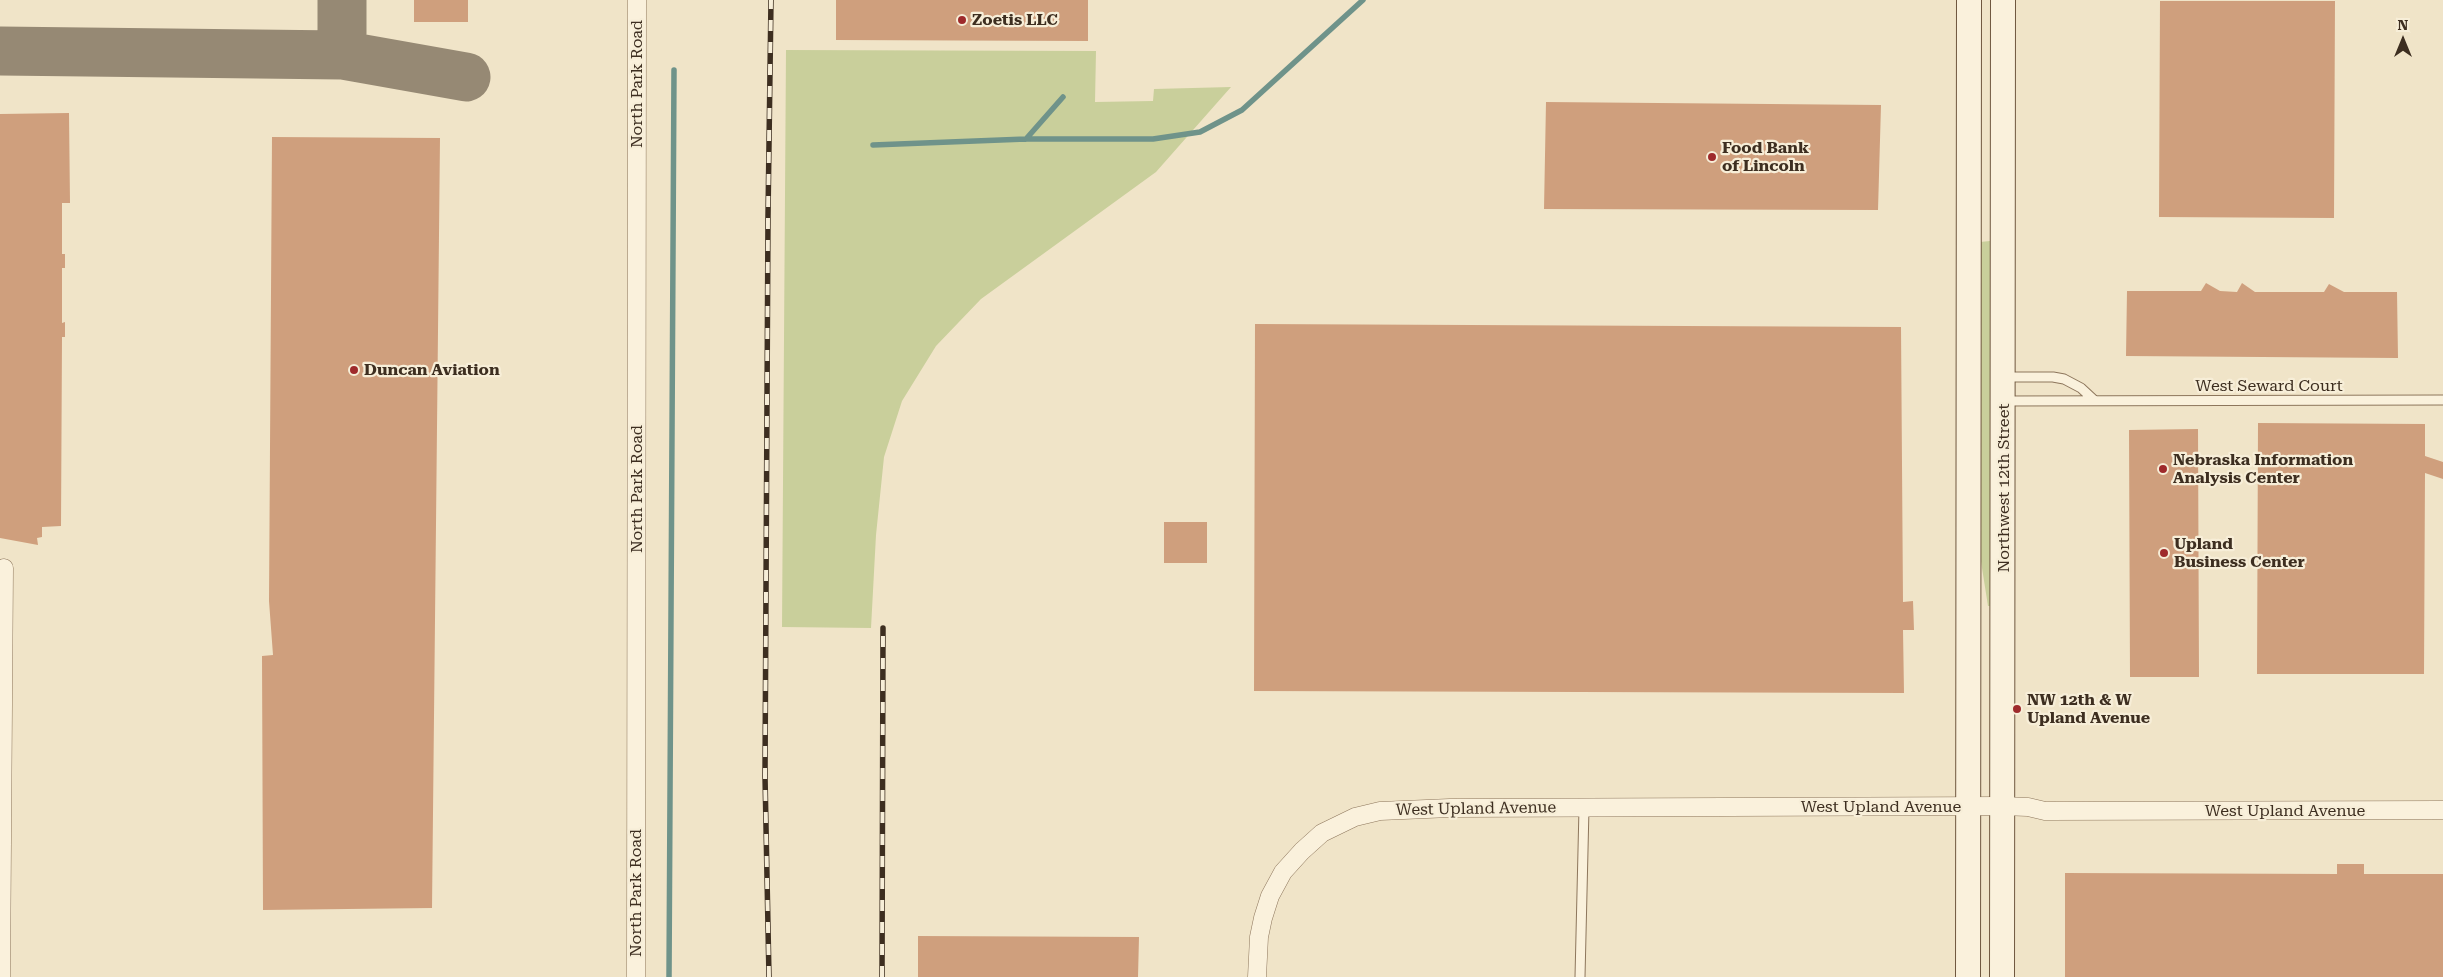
<!DOCTYPE html>
<html>
<head>
<meta charset="utf-8">
<style>
	body { margin:0 }
	#map { position:relative; width:2443px; height:977px; overflow:hidden; background:#f0e4c8; font-family:"Roboto Serif",serif }
	canvas { display:block }
	.north { position:absolute; left:2378px; top:15px; width:50px; height:50px; -webkit-text-stroke:4px #f7eed8; paint-order:stroke; rotate:0deg; font-size:14px; font-weight:700; line-height:20px; text-align:center; color:#3d2e20 }
	.north::after { content:''; display:block; margin:auto; width:18px; height:22px; background:#3d2e20; clip-path:polygon(50% 0,100% 100%,50% 72%,0 100%) }
</style>
</head>
<body>
<div id="map">
<canvas width="2443" height="977"></canvas>
<div class="north">N</div>
</div>
<script>
const g = document.querySelector('canvas').getContext('2d');
g.lineJoin = 'round';
function fillPath(path, color) { g.fillStyle = color; g.fill(path, 'evenodd'); }
const toPath = rows => new Path2D(rows.map(r => 'M' + r).join(''));
function strokePath(path, color, width, dash) { g.strokeStyle = color; g.lineWidth = width; g.lineCap = dash ? 'butt' : 'round'; g.setLineDash(dash || []); g.stroke(path); }
function write(font, color, halo, rows, align = 'center') {
  g.font = font + ' "Roboto Serif",serif'; g.lineWidth = 4.5; g.setLineDash([]); g.textBaseline = 'middle'; g.strokeStyle = halo; g.fillStyle = color; for (const [text, x, y, turn = 0] of rows) {
    g.save(); g.translate(x, y); g.rotate((+turn || 0) * Math.PI / 180); g.textAlign = isNaN(turn) ? turn : align; if (halo) g.strokeText(text, 0, 0); g.fillText(text, 0, 0); g.restore();
  }
}
fillPath(toPath([
	[786,50,1096,51,1095,102,1153,101,1154,89,1231,87,1156,172,981,299,936,346,902,401,884,457,876,535,871,628,782,627],
	[1990,241,1992,251,1993,606,1988,606,1979,549,1980,242]
]), '#c9cf9b');
strokePath(toPath([
	[1026,139,1063,97],
	[873,145,1026,139,1153,139,1200,132,1242,110,1363,0],
	[669,977,674,70]
]), '#6f938a', 5.5);
strokePath(toPath([
	[0,51,342,55,466,77],
	[342,55,342,0]
]), '#968974', 49);
fillPath(toPath([
	[414,0,468,0,468,22,414,22],
	[836,0,1088,0,1088,41,836,40],
	[2160,1,2335,1,2334,218,2159,217],
	[1546,102,1881,105,1878,210,1544,209],
	[69,113,70,203,62,203,62,254,65,254,65,268,62,268,62,323,65,322,65,337,62,337,61,526,42,527,42,537,37,538,38,545,0,538,0,114],
	[272,137,440,138,432,908,263,910,262,656,273,655,269,601],
	[2206,283,2220,291,2237,292,2242,283,2255,292,2324,292,2329,284,2344,292,2397,292,2398,358,2126,356,2127,291,2201,291],
	[1255,324,1901,327,1903,602,1913,601,1914,630,1903,630,1904,693,1254,691],
	[2258,423,2425,424,2425,456,2443,462,2443,479,2425,473,2424,674,2257,674],
	[2198,429,2199,677,2130,677,2129,430],
	[1164,522,1207,522,1207,563,1164,563],
	[2337,864,2364,864,2364,874,2443,874,2443,977,2065,977,2065,873,2337,874],
	[918,936,1139,937,1138,977,918,977]
]), '#cf9f7d');
const lane = toPath([
	[2004,377,2053,377,2064,379,2081,388,2095,401],
	[2004,401,2443,400],
	[1580,977,1584,808]
]);
const street = toPath([
	[1,977,4,568],
	[636,977,637,0],
	[1257,977,1259,937,1263,918,1270,896,1283,872,1302,851,1322,833,1355,817,1380,811,1450,808,2002,806,2028,807,2045,811,2443,810]
]);
const secondary = toPath([
	[1968,977,1969,0],
	[2002,977,2003,0]
]);
strokePath(lane, '#8d765c', 11);
strokePath(street, '#8d765c', 19);
strokePath(secondary, '#6f573f', 26);
strokePath(lane, '#faf1dc', 9);
strokePath(street, '#faf1dc', 18);
strokePath(secondary, '#faf1dc', 24);
const rail = toPath([
	[769,977,765,776,768,216,771,0],
	[882,977,883,628]
]);
strokePath(rail, '#3d2e20', 5.5);
strokePath(rail, '#f7eed8', 4, [11]);
for (const [x, y, r, color] of [
	[962,20,5,"#9e2a2b"],
	[1712,157,5,"#9e2a2b"],
	[354,370,5,"#9e2a2b"],
	[2163,469,5,"#9e2a2b"],
	[2164,553,5,"#9e2a2b"],
	[2017,709,5,"#9e2a2b"]
]) { const dot = new Path2D(); dot.arc(x, y, r, 0, 2 * Math.PI); g.fillStyle = color; g.fill(dot); strokePath(dot, '#f7eed8', 2); }
write('bold 16px', '#3d2e20', '#f7eed8', [
	["Zoetis LLC",972,20],
	["Food Bank",1722,148],
	["of Lincoln",1722,166],
	["Duncan Aviation",364,370],
	["Nebraska Information",2173,460],
	["Analysis Center",2173,478],
	["Upland",2174,544],
	["Business Center",2174,562],
	["NW 12th & W",2027,700],
	["Upland Avenue",2027,718]
], 'left');
write('16px', '#3d2e20', '#f7eed8', [
	["North Park Road",637,84,-90],
	["West Seward Court",2269,386],
	["Northwest 12th Street",2004,488,-90],
	["North Park Road",637,489,-90],
	["West Upland Avenue",1881,807],
	["West Upland Avenue",1476,809,-1],
	["West Upland Avenue",2285,811],
	["North Park Road",636,893,-90]
]);
</script>
</body>
</html>
